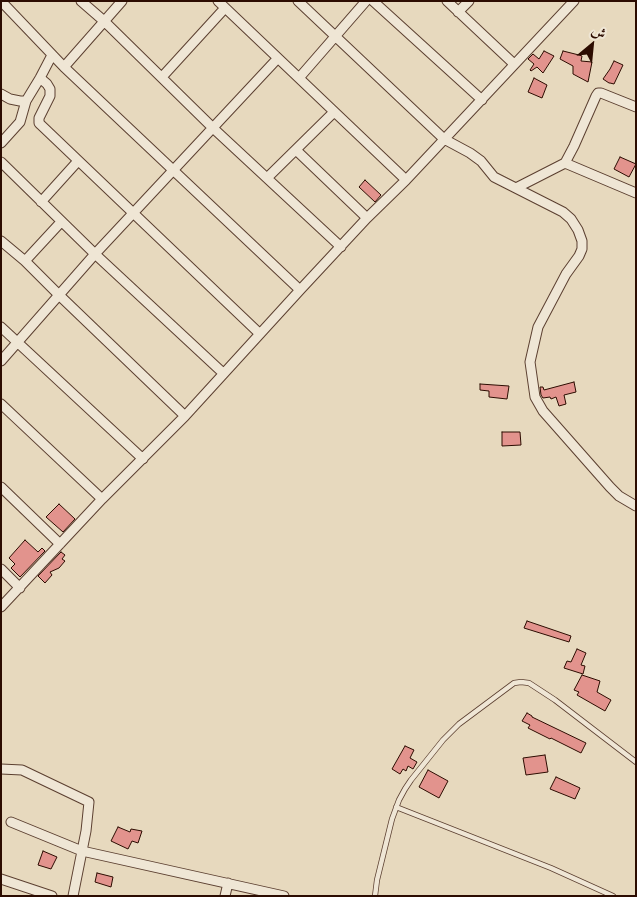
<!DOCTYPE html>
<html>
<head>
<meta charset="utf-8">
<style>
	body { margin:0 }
	#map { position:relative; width:637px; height:897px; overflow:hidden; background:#e7d9be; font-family:"Gentium Book Plus",Amiri,serif }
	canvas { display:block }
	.frame { position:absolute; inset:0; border:2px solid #2c0c01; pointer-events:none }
	.north { position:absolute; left:567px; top:20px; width:50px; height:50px; -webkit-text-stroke:4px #efe6d5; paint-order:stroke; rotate:28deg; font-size:14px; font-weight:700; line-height:20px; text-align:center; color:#2c0c01 }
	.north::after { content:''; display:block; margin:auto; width:18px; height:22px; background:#2c0c01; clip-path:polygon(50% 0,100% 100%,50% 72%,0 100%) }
</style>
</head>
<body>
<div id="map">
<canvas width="637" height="897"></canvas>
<div class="frame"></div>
<div class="north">ش</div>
</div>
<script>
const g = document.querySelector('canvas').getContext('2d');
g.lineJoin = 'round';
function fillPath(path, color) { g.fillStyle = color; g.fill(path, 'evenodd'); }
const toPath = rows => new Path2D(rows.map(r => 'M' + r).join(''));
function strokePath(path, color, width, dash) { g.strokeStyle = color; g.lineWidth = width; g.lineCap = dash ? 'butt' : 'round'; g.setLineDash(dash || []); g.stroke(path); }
const building = toPath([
	[544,51,554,56,543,73,537,67,531,71,530,70,534,64,528,59,533,54,539,59,544,51],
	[563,51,579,55,582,56,581,61,592,62,588,82,573,74,573,66,560,59,563,51],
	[614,61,623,65,614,84,610,83,609,83,603,79,610,69,614,61],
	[534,78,547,85,542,98,528,92,534,78],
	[620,157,636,164,629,177,614,169,620,157],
	[365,180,381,195,375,202,359,187,365,180],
	[574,382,576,392,564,395,566,404,559,406,556,397,551,399,550,397,543,398,541,395,540,387,543,387,544,390,574,382],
	[480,384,509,386,507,399,489,397,489,391,480,390,480,384],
	[502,432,520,432,521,445,502,446,502,432],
	[59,504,75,519,63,532,46,517,59,504],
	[25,540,38,552,42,548,45,551,20,577,11,568,15,564,9,558,25,540],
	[61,552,65,555,62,559,65,561,59,568,50,572,52,575,45,583,38,576,61,552],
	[527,621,571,636,569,642,524,628,527,621],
	[577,649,586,653,581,665,585,666,583,674,564,668,567,661,571,662,577,649],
	[582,675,600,681,597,692,611,700,605,711,577,695,579,692,574,690,582,675],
	[527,713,532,716,532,717,586,743,581,753,551,738,550,739,528,728,530,725,522,721,527,713],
	[405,746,414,750,410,758,417,762,413,769,408,766,406,771,403,769,400,774,392,769,405,746],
	[545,755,548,772,526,775,523,758,545,755],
	[428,770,448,781,439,798,419,787,428,770],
	[556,777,580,788,575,799,550,789,556,777],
	[118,827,130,832,131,829,142,831,138,843,132,841,128,849,111,841,118,827],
	[43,851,57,857,51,869,38,865,43,851],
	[97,873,113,877,111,887,95,882,97,873]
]);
fillPath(building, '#e2938d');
strokePath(building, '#2c0c01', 1);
const service = toPath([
	[396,807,551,868,613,896],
	[375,896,377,880,392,819,399,800,405,789,411,780,443,740,459,724,514,683,521,682,529,683,555,700,636,762]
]);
const minor = toPath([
	[1,1,64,67,300,290],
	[81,1,104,21,213,128,341,247],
	[218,1,406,180],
	[298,1,444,139,470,153,481,161,494,177,563,212,571,219,578,230,582,241,582,249,579,256,566,274,538,327,530,362,535,397,543,411,610,487,619,496,636,506],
	[373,1,482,100],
	[447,1,514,64],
	[458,12,469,1],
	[64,67,122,1],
	[162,77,225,8],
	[40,78,47,84,50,89,50,96,39,118,39,123,41,125,260,334],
	[299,78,366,1],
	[1,94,10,99,20,101,26,101],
	[1,143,20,122,26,101,40,78,52,55],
	[296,150,367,218],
	[1,162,95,254,223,373],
	[565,163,636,193],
	[267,178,334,112],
	[516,188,565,163,574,146,596,96,598,93,601,93,636,107],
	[41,202,78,161],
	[1,241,25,261,59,295,185,416],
	[25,261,61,222],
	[1,327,143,459],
	[1,361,95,254,278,58],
	[1,404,102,499],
	[1,487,60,544],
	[1,569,20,588],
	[1,607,102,499,185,416,300,290,367,218,406,180,574,1],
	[1,769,22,770,89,802,86,831,73,896],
	[11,822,82,851,284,896],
	[1,879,52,896],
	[225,896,228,883]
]);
strokePath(service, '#5b3f30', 6);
strokePath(minor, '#5b3f30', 11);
strokePath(service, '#efe6d5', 4.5);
strokePath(minor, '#efe6d5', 9);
</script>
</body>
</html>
